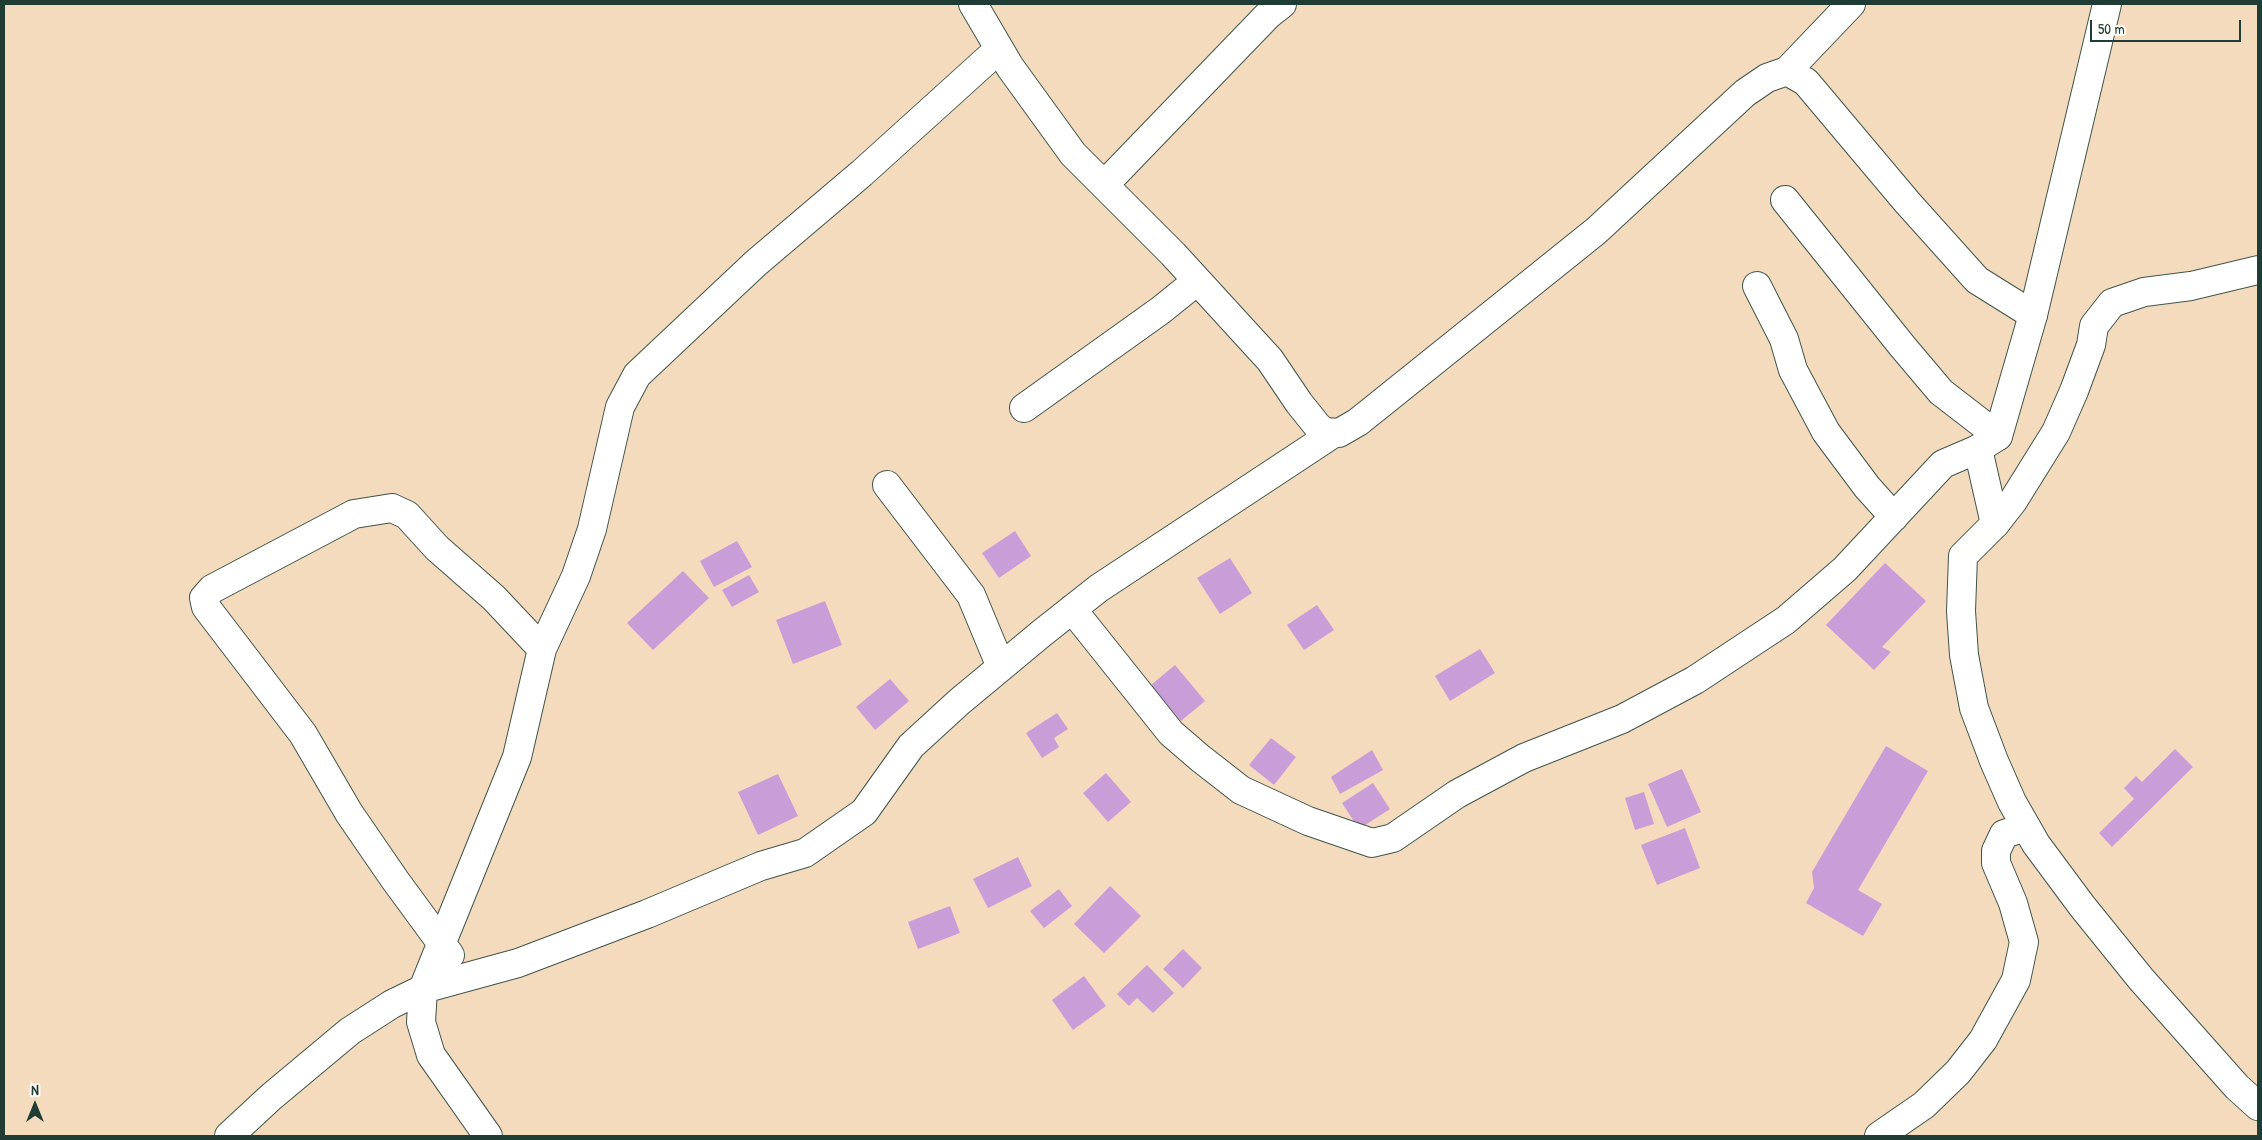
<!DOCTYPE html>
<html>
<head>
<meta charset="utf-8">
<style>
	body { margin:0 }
	#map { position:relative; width:2262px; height:1140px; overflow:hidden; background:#f4dbbe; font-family:"Patrick Hand",sans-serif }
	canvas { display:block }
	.frame { position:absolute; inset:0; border:5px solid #1f3d34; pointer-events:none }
	.north { position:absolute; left:10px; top:1080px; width:50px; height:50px; -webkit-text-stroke:4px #fdfcf7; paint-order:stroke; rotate:0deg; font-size:14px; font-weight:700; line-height:20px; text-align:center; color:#1f3d34 }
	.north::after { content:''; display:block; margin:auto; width:18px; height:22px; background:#1f3d34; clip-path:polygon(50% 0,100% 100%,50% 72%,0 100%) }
	.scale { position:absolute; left:2090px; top:20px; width:151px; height:22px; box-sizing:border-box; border:2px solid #1f3d34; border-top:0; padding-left:6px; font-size:15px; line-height:18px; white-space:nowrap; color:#1f3d34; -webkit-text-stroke:4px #fdfcf7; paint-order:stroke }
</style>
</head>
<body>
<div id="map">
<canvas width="2262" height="1140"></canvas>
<div class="frame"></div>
<div class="north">N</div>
<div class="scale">50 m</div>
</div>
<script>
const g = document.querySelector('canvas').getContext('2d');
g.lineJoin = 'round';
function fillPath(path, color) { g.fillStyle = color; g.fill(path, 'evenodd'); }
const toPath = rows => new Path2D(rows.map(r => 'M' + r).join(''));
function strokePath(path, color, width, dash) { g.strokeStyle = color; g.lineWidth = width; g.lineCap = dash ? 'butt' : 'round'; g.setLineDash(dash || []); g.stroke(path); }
fillPath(toPath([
	[1015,531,1031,556,999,578,982,553],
	[737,541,752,567,714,587,700,561],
	[1230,558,1252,593,1220,614,1197,578],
	[1885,563,1926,601,1882,647,1891,652,1874,670,1826,625],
	[683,571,709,598,653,650,627,623],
	[749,575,759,592,732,607,722,590],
	[825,601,842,645,793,664,776,620],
	[1317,605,1334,630,1304,650,1287,625],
	[1480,649,1495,673,1450,701,1435,676],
	[1175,665,1205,701,1181,721,1151,685],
	[890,679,909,701,875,730,856,707],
	[1057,713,1068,729,1054,738,1059,747,1042,758,1026,733],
	[1271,738,1296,757,1274,785,1249,765],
	[1886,746,1928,771,1858,890,1882,904,1863,936,1806,903,1814,888,1812,872],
	[2175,749,2193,767,2112,847,2099,833,2134,799,2124,788,2136,776,2142,782],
	[1372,750,1383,770,1340,794,1331,777],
	[1682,769,1701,812,1667,827,1648,784],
	[1106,773,1131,802,1108,822,1083,793],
	[778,774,798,816,758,835,738,792],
	[1373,783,1390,809,1359,829,1342,803],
	[1644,792,1654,824,1635,830,1625,798],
	[1685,828,1700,868,1657,885,1641,845],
	[1018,857,1032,886,988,908,973,879],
	[1110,886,1141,916,1104,953,1074,924],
	[1059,889,1072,906,1044,928,1030,911],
	[950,906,960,933,918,949,908,922],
	[1183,949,1202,968,1183,988,1163,969],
	[1147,965,1174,993,1153,1013,1137,998,1129,1006,1117,994],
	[1084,976,1106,1006,1073,1030,1052,1000]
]), '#c99dd7');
const minor = toPath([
	[973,4,1010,67,1073,154,1173,254,1270,360,1299,403,1319,428,1326,432,1339,433,1358,422,1596,231,1745,93,1767,78,1787,71,1806,82,1907,202,1977,280,2033,315],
	[1787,71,1851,4],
	[1104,185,1268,15,1282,4],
	[1785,200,1903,347,1941,392,1998,436],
	[1757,286,1784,339,1793,370,1826,432,1867,487,1894,517],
	[1024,408,1161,310,1197,281],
	[887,485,971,595,1001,667],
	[1995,524,2013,501,2056,432,2074,391,2091,345,2094,326,2112,303,2144,292,2191,286,2258,270],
	[1072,609,1171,733,1200,758,1241,790,1308,821,1372,843,1393,838,1457,794,1524,758,1622,719,1695,680,1786,620,1845,569,1943,464,1978,449],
	[450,955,395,880,349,813,303,734,206,607,204,598,212,589,354,514,392,508,407,515,437,548,494,598,542,649],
	[229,1136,271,1097,350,1031,392,1004,423,989,518,963,647,914,761,866,805,853,864,812,911,746,959,702,1042,633,1099,588,1334,433],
	[488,1136,431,1055,421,1022,423,989,517,757,542,649,576,576,592,529,620,407,637,375,756,263,862,173,999,49],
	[1879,1136,1924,1105,1958,1072,1983,1040,2016,980,2024,942,2013,903,1996,863,1996,851,2004,834,2026,827]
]);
const major = toPath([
	[2107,4,2033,315,1998,436,1978,449,1995,524,1963,556,1961,611,1964,655,1974,708,1994,761,2012,802,2036,844,2082,906,2141,979,2237,1087,2258,1106]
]);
strokePath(minor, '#3f5549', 30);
strokePath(major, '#3f5549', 30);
strokePath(minor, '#fff', 28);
strokePath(major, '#fff', 28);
</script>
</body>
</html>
